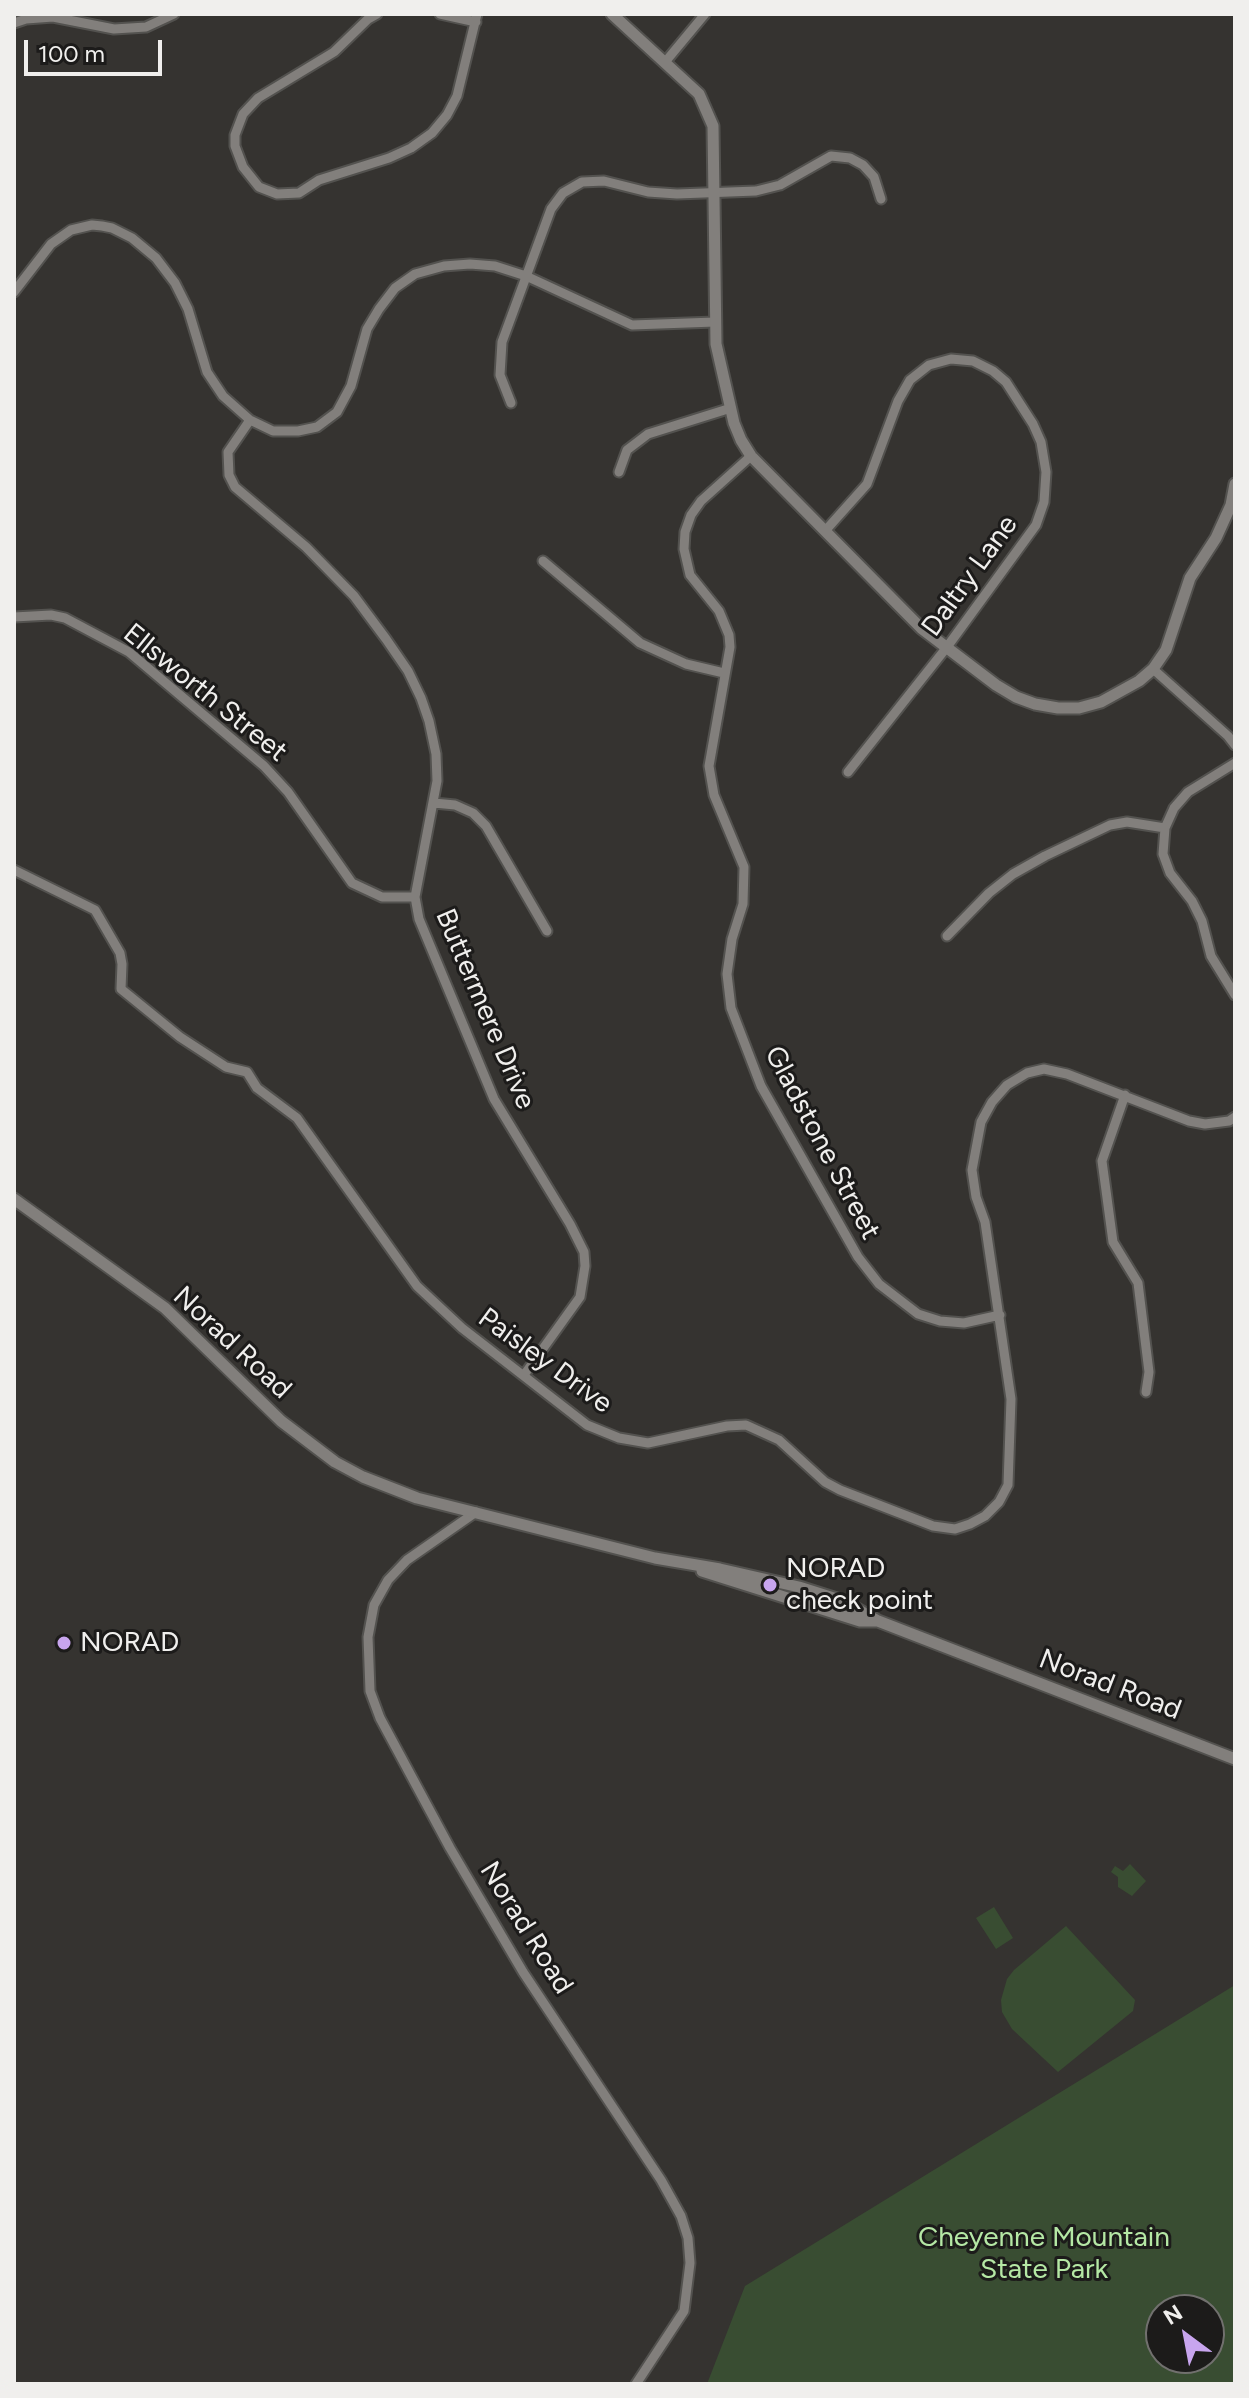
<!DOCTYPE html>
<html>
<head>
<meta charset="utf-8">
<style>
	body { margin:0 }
	#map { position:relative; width:1249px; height:2398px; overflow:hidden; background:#353330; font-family:Figtree,sans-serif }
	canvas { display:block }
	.frame { position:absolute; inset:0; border:16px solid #f0efed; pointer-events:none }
	.north { position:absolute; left:1145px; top:2294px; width:80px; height:80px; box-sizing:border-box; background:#1c1b1a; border:2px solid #71706e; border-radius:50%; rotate:328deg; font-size:22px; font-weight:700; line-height:32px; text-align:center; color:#f0efed }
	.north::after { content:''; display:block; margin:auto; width:28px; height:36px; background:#c8a5ee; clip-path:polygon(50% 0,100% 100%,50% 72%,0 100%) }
	.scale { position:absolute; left:24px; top:40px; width:138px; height:36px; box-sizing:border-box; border:4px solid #f0efed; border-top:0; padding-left:10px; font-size:24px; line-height:28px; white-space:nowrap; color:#f0efed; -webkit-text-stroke:6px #1c1b1a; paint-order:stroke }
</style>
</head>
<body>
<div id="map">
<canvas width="1249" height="2398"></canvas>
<div class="frame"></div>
<div class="north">N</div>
<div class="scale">100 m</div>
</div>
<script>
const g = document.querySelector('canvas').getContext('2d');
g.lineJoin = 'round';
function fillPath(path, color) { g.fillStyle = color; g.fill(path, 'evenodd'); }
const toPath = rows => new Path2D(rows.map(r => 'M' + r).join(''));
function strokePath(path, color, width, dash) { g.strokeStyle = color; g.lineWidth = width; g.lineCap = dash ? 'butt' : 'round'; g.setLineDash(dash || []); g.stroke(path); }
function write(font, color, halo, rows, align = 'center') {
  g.font = font + ' Figtree,sans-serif'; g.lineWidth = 6; g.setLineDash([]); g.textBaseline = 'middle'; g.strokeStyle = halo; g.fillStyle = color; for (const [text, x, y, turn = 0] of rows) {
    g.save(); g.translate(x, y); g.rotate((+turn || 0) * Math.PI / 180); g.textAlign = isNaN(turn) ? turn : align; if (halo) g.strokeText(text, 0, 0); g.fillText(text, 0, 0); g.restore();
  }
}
fillPath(toPath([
	[1130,1864,1146,1881,1132,1896,1118,1887,1118,1877,1111,1872,1115,1866,1123,1871],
	[994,1907,1013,1938,996,1949,976,1918],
	[1066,1926,1135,2000,1133,2011,1058,2072,1012,2029,1002,2012,1001,2000,1007,1979,1014,1970],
	[1235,1985,1235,2384,707,2384,745,2286],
	[1161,2310,1209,2310,1209,2358,1161,2358]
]), '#394d32');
const minor = toPath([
	[377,14,368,19,334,52,258,98,243,114,235,135,235,146,243,167,259,187,277,194,299,193,319,180,389,158,411,148,432,133,447,115,457,96,477,14],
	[440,14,476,22],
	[14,23,26,19,53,17,114,29,146,27,174,14],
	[666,61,705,14],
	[14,292,51,244,71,230,92,225,102,226,112,228,132,238,156,258,175,283,188,309,207,372,223,396,250,420,273,431,298,431,317,427,337,412,351,386,367,329,379,309,395,288,415,274,444,266,470,264,495,266,526,276,632,325,715,322],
	[511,403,500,375,502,342,551,209,563,193,582,182,604,181,648,192,677,194,756,191,780,185,831,156,850,158,863,165,874,177,881,199],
	[250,420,228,452,229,475,235,487,306,547,354,596,386,639,408,671,421,698,429,721,436,754,437,781,415,897,419,919,494,1099,570,1224,584,1252,585,1266,580,1297,524,1375],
	[751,456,701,501,691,515,685,532,684,549,690,575,719,611,729,635,730,647,709,766,714,795,744,867,743,904,732,939,727,974,731,1008,761,1086,858,1257,879,1284,918,1314,940,1321,964,1323,1000,1315],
	[619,472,627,450,648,434,731,408],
	[825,531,867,484,898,401,910,380,929,365,951,359,973,361,993,371,1006,382,1033,424,1041,442,1046,472,1044,502,1036,525,947,647,848,772],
	[543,561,640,643,686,664,724,673],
	[14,617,51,615,65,618,129,652,264,766,288,792,352,883,382,897,415,897],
	[1153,669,1228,736,1235,745],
	[1235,763,1188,792,1174,808,1165,828,1163,854,1170,873,1192,901,1202,921,1211,956,1235,995],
	[434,803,455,805,473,813,486,826,547,931],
	[14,870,95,910,120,953,122,964,121,989,180,1037,226,1067,247,1072,257,1088,297,1118,417,1286,462,1328,587,1425,619,1438,648,1443,727,1426,746,1425,779,1440,825,1482,840,1490,933,1526,955,1529,970,1524,985,1516,999,1502,1008,1485,1011,1399,985,1222,976,1197,972,1170,981,1122,992,1102,1007,1085,1027,1073,1044,1069,1067,1074,1189,1121,1205,1124,1229,1121,1235,1117],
	[947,936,989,893,1013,874,1045,856,1110,825,1127,822,1165,828],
	[1125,1095,1102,1161,1113,1242,1138,1283,1149,1372,1146,1392],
	[476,1512,407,1560,388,1580,374,1605,368,1637,370,1691,380,1718,450,1848,523,1972,661,2180,681,2216,688,2238,690,2263,684,2311,636,2384]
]);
const tertiary = toPath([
	[612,14,699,94,713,126,716,344,734,423,741,440,751,456,921,628,996,685,1016,697,1035,704,1058,708,1079,708,1101,702,1139,681,1153,669,1166,650,1190,578,1216,538,1231,505,1235,484],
	[14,1199,165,1308,281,1421,335,1462,363,1477,417,1498,655,1558,720,1569,799,1587,843,1601,878,1621,1235,1759],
	[702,1571,860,1621,877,1621]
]);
strokePath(minor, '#53524f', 13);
strokePath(tertiary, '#53524f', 15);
strokePath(minor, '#827f7c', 9);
strokePath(tertiary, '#827f7c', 11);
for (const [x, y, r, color] of [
	[770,1585,8,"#c8a5ee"],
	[64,1643,8,"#c8a5ee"]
]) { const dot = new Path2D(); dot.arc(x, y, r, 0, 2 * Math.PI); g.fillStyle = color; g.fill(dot); strokePath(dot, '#1c1b1a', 3); }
write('28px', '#f0efed', '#1c1b1a', [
	["Daltry Lane",970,576,-54],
	["Ellsworth Street",205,693,39],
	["Buttermere Drive",485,1009,67],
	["Gladstone Street",822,1143,62],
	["Norad Road",232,1343,43],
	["Paisley Drive",545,1361,36],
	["Norad Road",1110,1685,21],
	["Norad Road",526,1928,58]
]);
write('28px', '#f0efed', '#1c1b1a', [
	["NORAD",786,1569],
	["check point",786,1601],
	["NORAD",80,1643]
], 'left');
write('28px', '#b5e8a5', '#1c1b1a', [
	["Cheyenne Mountain",1044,2238],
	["State Park",1044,2270]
]);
</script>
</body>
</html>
